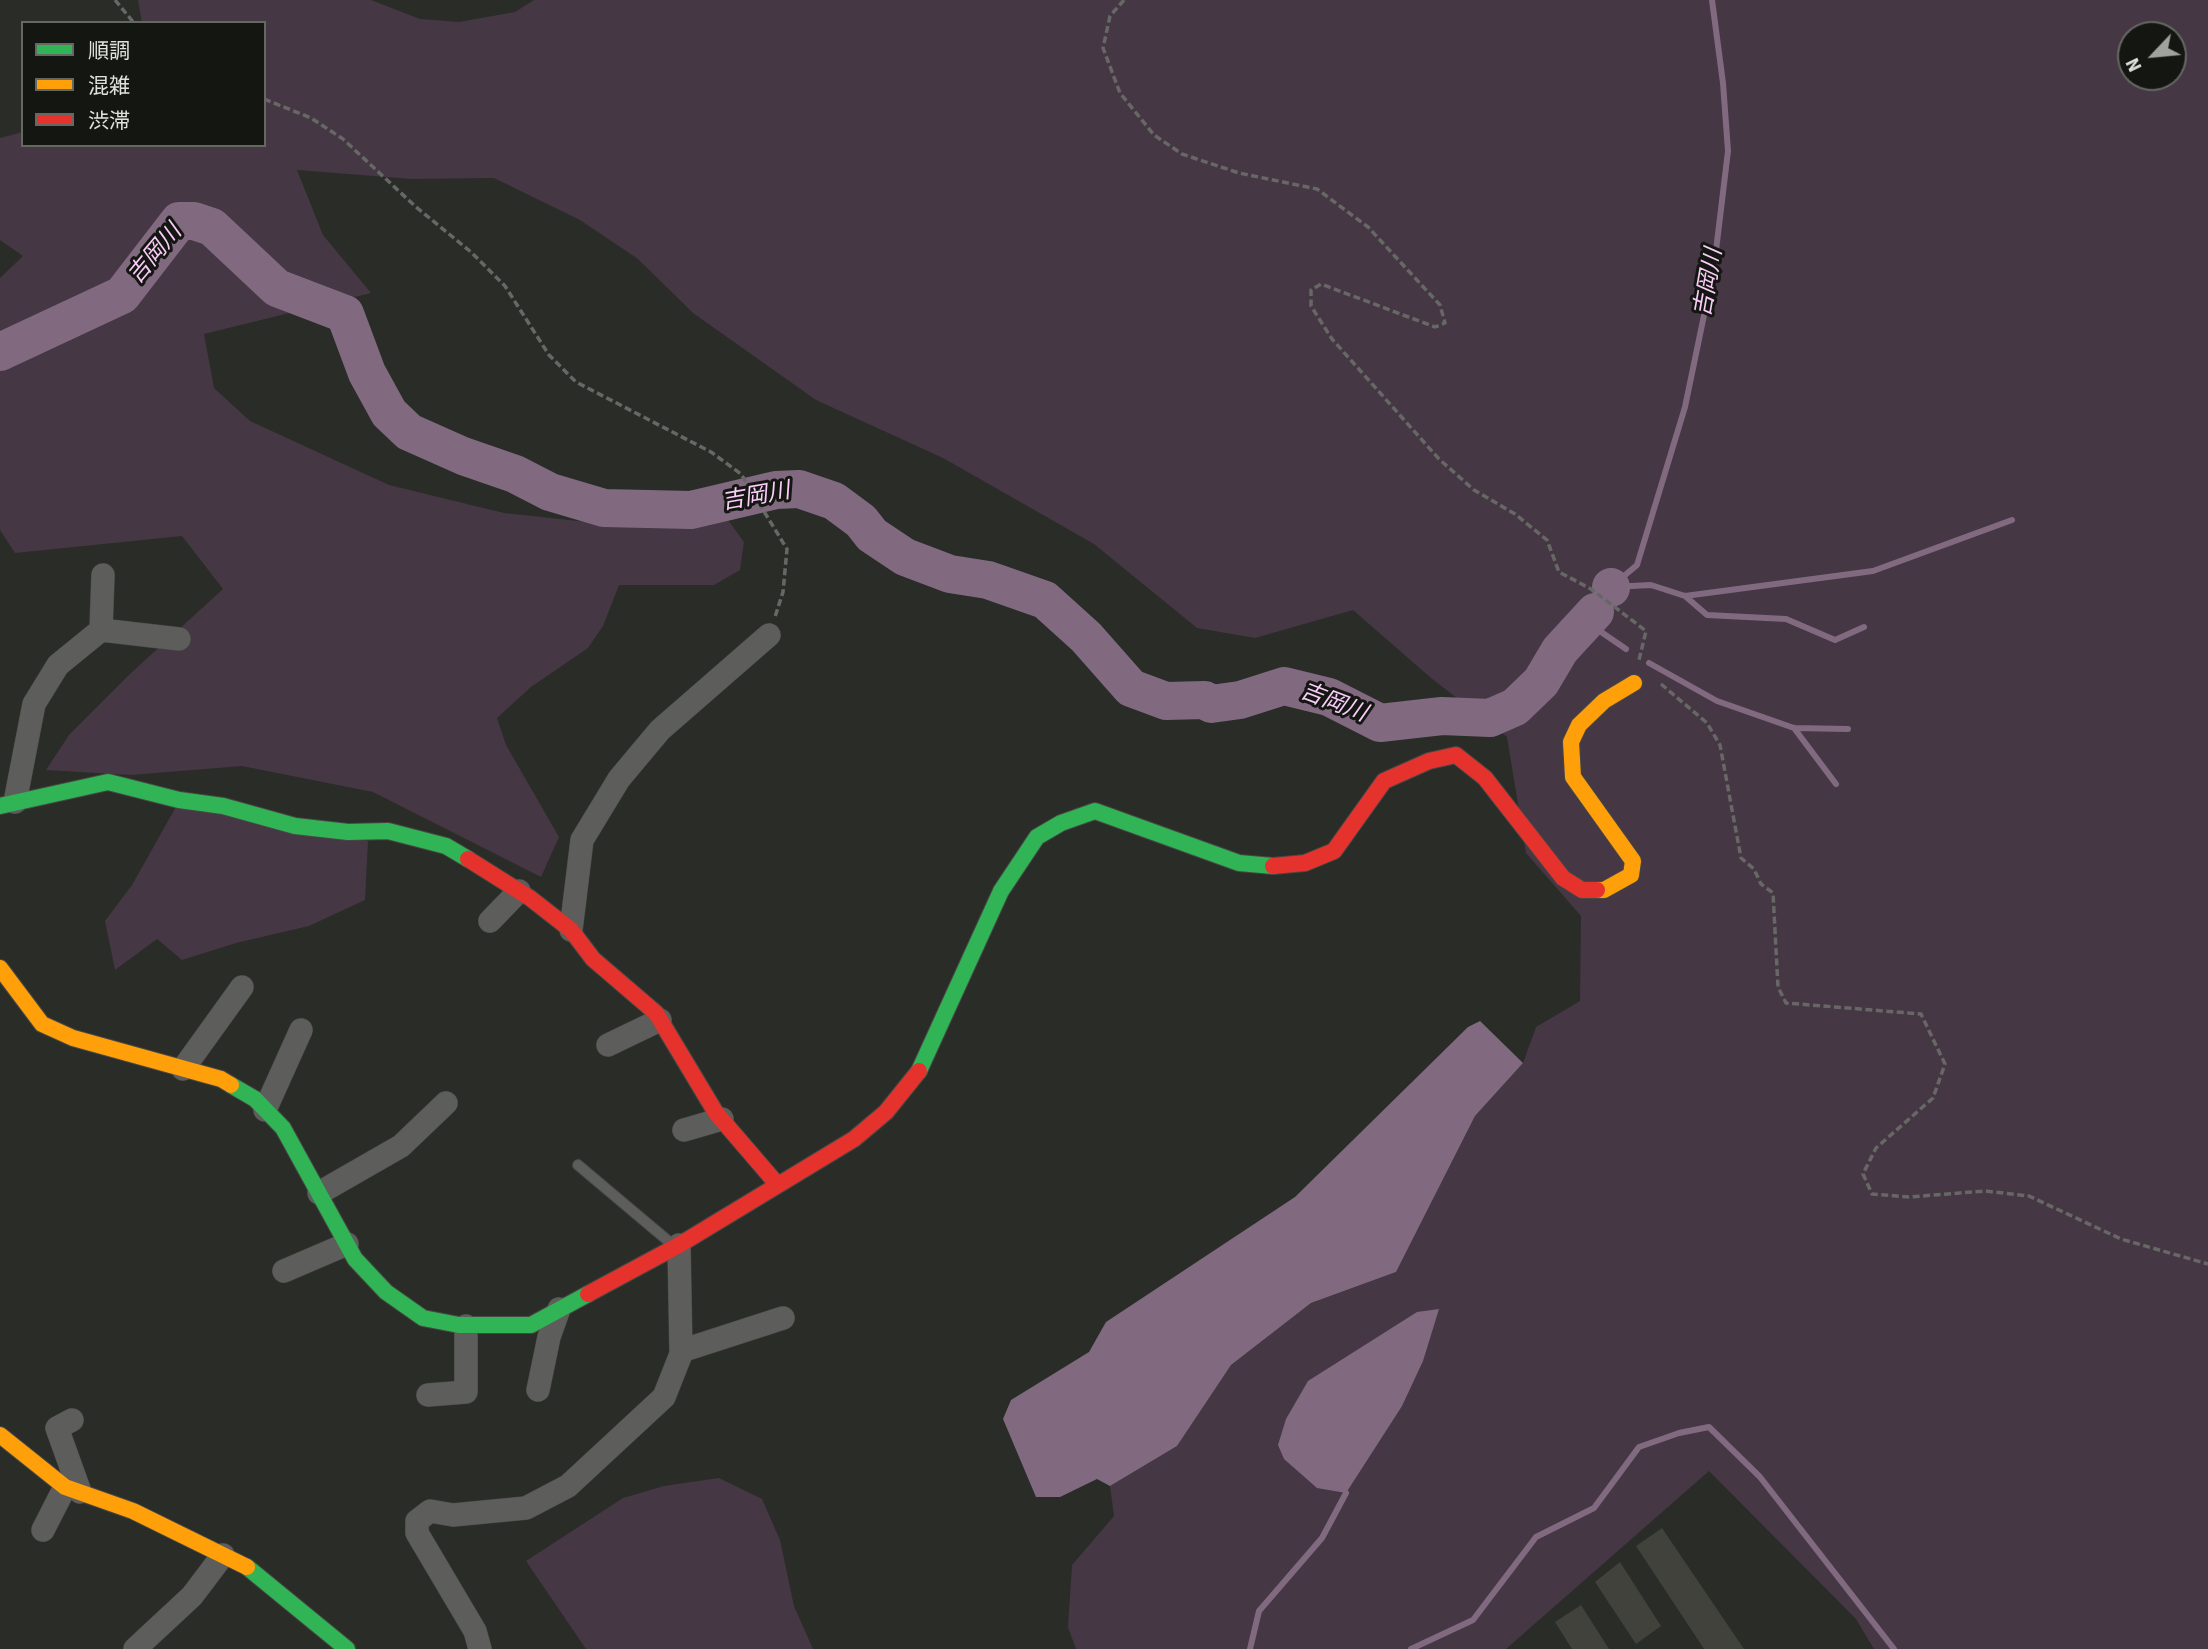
<!DOCTYPE html>
<html>
<head>
<meta charset="utf-8">
<style>
	body { margin:0 }
	#map { position:relative; width:2208px; height:1649px; overflow:hidden; background:#2a2c27; font-family:"Source Sans 3","Noto Sans JP",sans-serif }
	canvas { display:block }
	.legend { position:absolute; left:21px; top:21px; width:245px; height:126px; box-sizing:border-box; background:#141612; border:2px solid #656763; margin:0; padding:9px 12px; list-style:none; font-size:21px; color:#dfe1dc }
	.legend li { display:flex; align-items:center; gap:14px; height:35px }
	.legend b { width:35px; border:2px solid #656763 }
	.north { position:absolute; left:2117px; top:21px; width:70px; height:70px; box-sizing:border-box; background:#141612; border:2px solid #656763; border-radius:50%; rotate:244deg; font-size:19px; font-weight:700; line-height:28px; text-align:center; color:#dfe1dc }
	.north::after { content:''; display:block; margin:auto; width:24px; height:32px; background:#a0a29d; clip-path:polygon(50% 0,100% 100%,50% 72%,0 100%) }
</style>
</head>
<body>
<div id="map">
<canvas width="2208" height="1649"></canvas>
<ul class="legend">
<li><b style="height:9px;background:#30b455"></b>順調</li>
<li><b style="height:9px;background:#ff9f0a"></b>混雑</li>
<li><b style="height:9px;background:#e5322d"></b>渋滞</li>
</ul>
<div class="north">N</div>
</div>
<script>
const g = document.querySelector('canvas').getContext('2d');
g.lineJoin = 'round';
function fillPath(path, color) { g.fillStyle = color; g.fill(path, 'evenodd'); }
const toPath = rows => new Path2D(rows.map(r => 'M' + r).join(''));
function strokePath(path, color, width, dash) { g.strokeStyle = color; g.lineWidth = width; g.lineCap = dash ? 'butt' : 'round'; g.setLineDash(dash || []); g.stroke(path); }
function write(font, color, halo, rows, align = 'center') {
  g.font = font + ' "Source Sans 3","Noto Sans JP",sans-serif'; g.lineWidth = 6; g.setLineDash([]); g.textBaseline = 'middle'; g.strokeStyle = halo; g.fillStyle = color; for (const [text, x, y, turn = 0] of rows) {
    g.save(); g.translate(x, y); g.rotate((+turn || 0) * Math.PI / 180); g.textAlign = isNaN(turn) ? turn : align; if (halo) g.strokeText(text, 0, 0); g.fillText(text, 0, 0); g.restore();
  }
}
fillPath(toPath([
	[138,0,371,0,420,19,459,22,515,12,534,0,2208,0,2208,1649,1874,1649,1856,1619,1709,1471,1506,1649,1076,1649,1068,1627,1072,1565,1114,1516,1110,1486,1177,1446,1231,1365,1311,1303,1396,1272,1475,1116,1523,1063,1536,1027,1580,1001,1581,916,1526,853,1507,737,1431,678,1353,610,1255,638,1197,628,1094,544,943,458,816,400,693,313,638,259,580,220,494,178,412,179,297,170,323,235,371,293,204,334,214,388,250,421,389,485,504,513,606,524,673,512,728,520,744,542,740,570,714,585,619,585,603,626,588,648,531,687,497,718,506,745,559,837,541,877,373,792,242,766,131,775,46,770,69,735,131,673,223,589,182,536,15,553,0,530,0,278,23,256,0,240,0,138,23,132,23,145,264,145,264,23,142,23],
	[2131,35,2173,35,2173,77,2131,77],
	[177,805,368,841,365,900,309,926,236,943,182,960,157,939,115,970,105,921,132,885],
	[719,1478,762,1499,780,1540,794,1606,813,1649,586,1649,526,1561,623,1498,664,1486]
]), '#453744');
fillPath(toPath([
	[1480,1021,1523,1063,1475,1116,1396,1272,1311,1303,1231,1365,1177,1446,1110,1486,1097,1479,1060,1497,1036,1497,1003,1419,1011,1400,1089,1352,1106,1322,1295,1197,1468,1027],
	[1439,1309,1423,1361,1402,1406,1346,1493,1317,1488,1284,1459,1278,1445,1286,1419,1308,1381,1417,1312]
]), '#816a80');
strokePath(toPath([
	[1611,587,1637,565,1685,407,1714,267,1728,151,1723,83,1712,0],
	[1611,587,1651,585,1685,596,1873,571,2012,520],
	[1685,596,1707,615,1786,619,1835,640,1864,627],
	[1588,623,1626,649],
	[1649,663,1717,701,1794,728,1848,729],
	[1794,728,1836,784],
	[1250,1649,1259,1611,1322,1538,1346,1493],
	[1411,1649,1473,1620,1536,1537,1594,1508,1639,1447,1679,1433,1709,1427,1760,1477,1894,1649]
]), '#816a80', 6);
strokePath(toPath([
	[0,352,122,295,179,221,194,221,212,227,277,288,345,314,367,373,389,413,409,432,463,456,515,474,550,492,604,508,691,510,776,490,799,489,834,501,861,521,872,535,905,557,950,574,988,580,1045,600,1086,637,1131,688,1166,701,1205,700,1211,704,1240,700,1284,686,1329,697,1380,723,1442,716,1490,718,1515,707,1541,682,1560,650,1595,612],
	[1611,588,1611,587]
]), '#816a80', 38);
fillPath(toPath([
	[1662,1528,1744,1649,1704,1649,1636,1546],
	[1620,1562,1661,1626,1636,1644,1595,1582],
	[1581,1605,1609,1649,1572,1649,1555,1622]
]), '#40423b');
const lane = toPath([
	[578,1165,673,1245]
]);
const street = toPath([
	[101,630,179,639],
	[15,802,34,704,58,665,101,630,103,575],
	[490,921,519,891],
	[571,930,582,840,619,779,660,730,769,635],
	[608,1045,660,1020],
	[183,1069,242,987],
	[265,1110,301,1030],
	[684,1130,722,1119],
	[319,1193,401,1146,446,1103],
	[284,1271,347,1244],
	[681,1351,783,1318],
	[538,1390,549,1337,559,1309],
	[428,1395,466,1392,466,1326],
	[72,1420,57,1428,80,1492],
	[43,1530,65,1487],
	[135,1649,192,1596,223,1555],
	[480,1649,475,1631,417,1533,417,1521,430,1511,453,1515,526,1508,568,1486,664,1397,681,1354,679,1245]
]);
const fast = toPath([
	[0,806,108,782,179,800,223,806,295,826,348,832,388,831,446,846,468,859],
	[919,1071,1001,891,1037,837,1061,823,1095,811,1239,863,1273,866],
	[231,1085,255,1099,283,1128,355,1259,386,1292,423,1318,459,1325,531,1325,588,1294],
	[247,1567,347,1649]
]);
const slow = toPath([
	[1597,890,1604,890,1631,875,1633,861,1573,777,1571,742,1579,725,1604,701,1634,683],
	[0,968,42,1024,73,1038,221,1079,231,1085],
	[0,1435,65,1487,133,1511,247,1567]
]);
const jam = toPath([
	[468,859,530,898,571,930,593,959,656,1013,716,1113,777,1184],
	[1273,866,1305,863,1334,851,1384,781,1429,761,1456,755,1485,778,1563,878,1582,890,1597,890],
	[588,1294,679,1245,854,1139,886,1112,919,1071]
]);
strokePath(lane, '#474845', 12);
strokePath(street, '#474845', 24);
strokePath(fast, '#474845', 18);
strokePath(slow, '#474845', 18);
strokePath(jam, '#474845', 18);
strokePath(toPath([
	[115,0,134,23],
	[1124,0,1110,16,1103,48,1120,93,1154,135,1182,154,1239,173,1317,189,1368,227,1440,305,1445,323,1435,327,1321,284,1311,290,1311,306,1332,339,1439,459,1474,490,1515,514,1547,540,1559,572,1591,589,1646,631,1639,660],
	[264,99,311,118,343,139,416,207,471,252,505,286,549,355,576,382,711,452,741,474,787,549,783,592,775,617],
	[1661,684,1707,723,1720,745,1741,858,1754,869,1761,884,1773,893,1778,987,1786,1003,1921,1014,1945,1064,1933,1098,1876,1148,1863,1174,1872,1194,1909,1197,1985,1191,2029,1196,2121,1239,2208,1264]
]), '#676866', 3.5, [7, 3.5]);
strokePath(lane, '#5d5d5c', 10);
strokePath(street, '#5d5d5c', 23);
strokePath(fast, '#30b455', 16);
strokePath(slow, '#ff9f0a', 16);
strokePath(jam, '#e5322d', 16);
write('italic 23px', '#fbcdfa', '#141612', [
	["吉岡川",156,255,-50],
	["吉岡川",1710,283,-80],
	["吉岡川",756,498,-10],
	["吉岡川",1333,704,21]
]);
</script>
</body>
</html>
